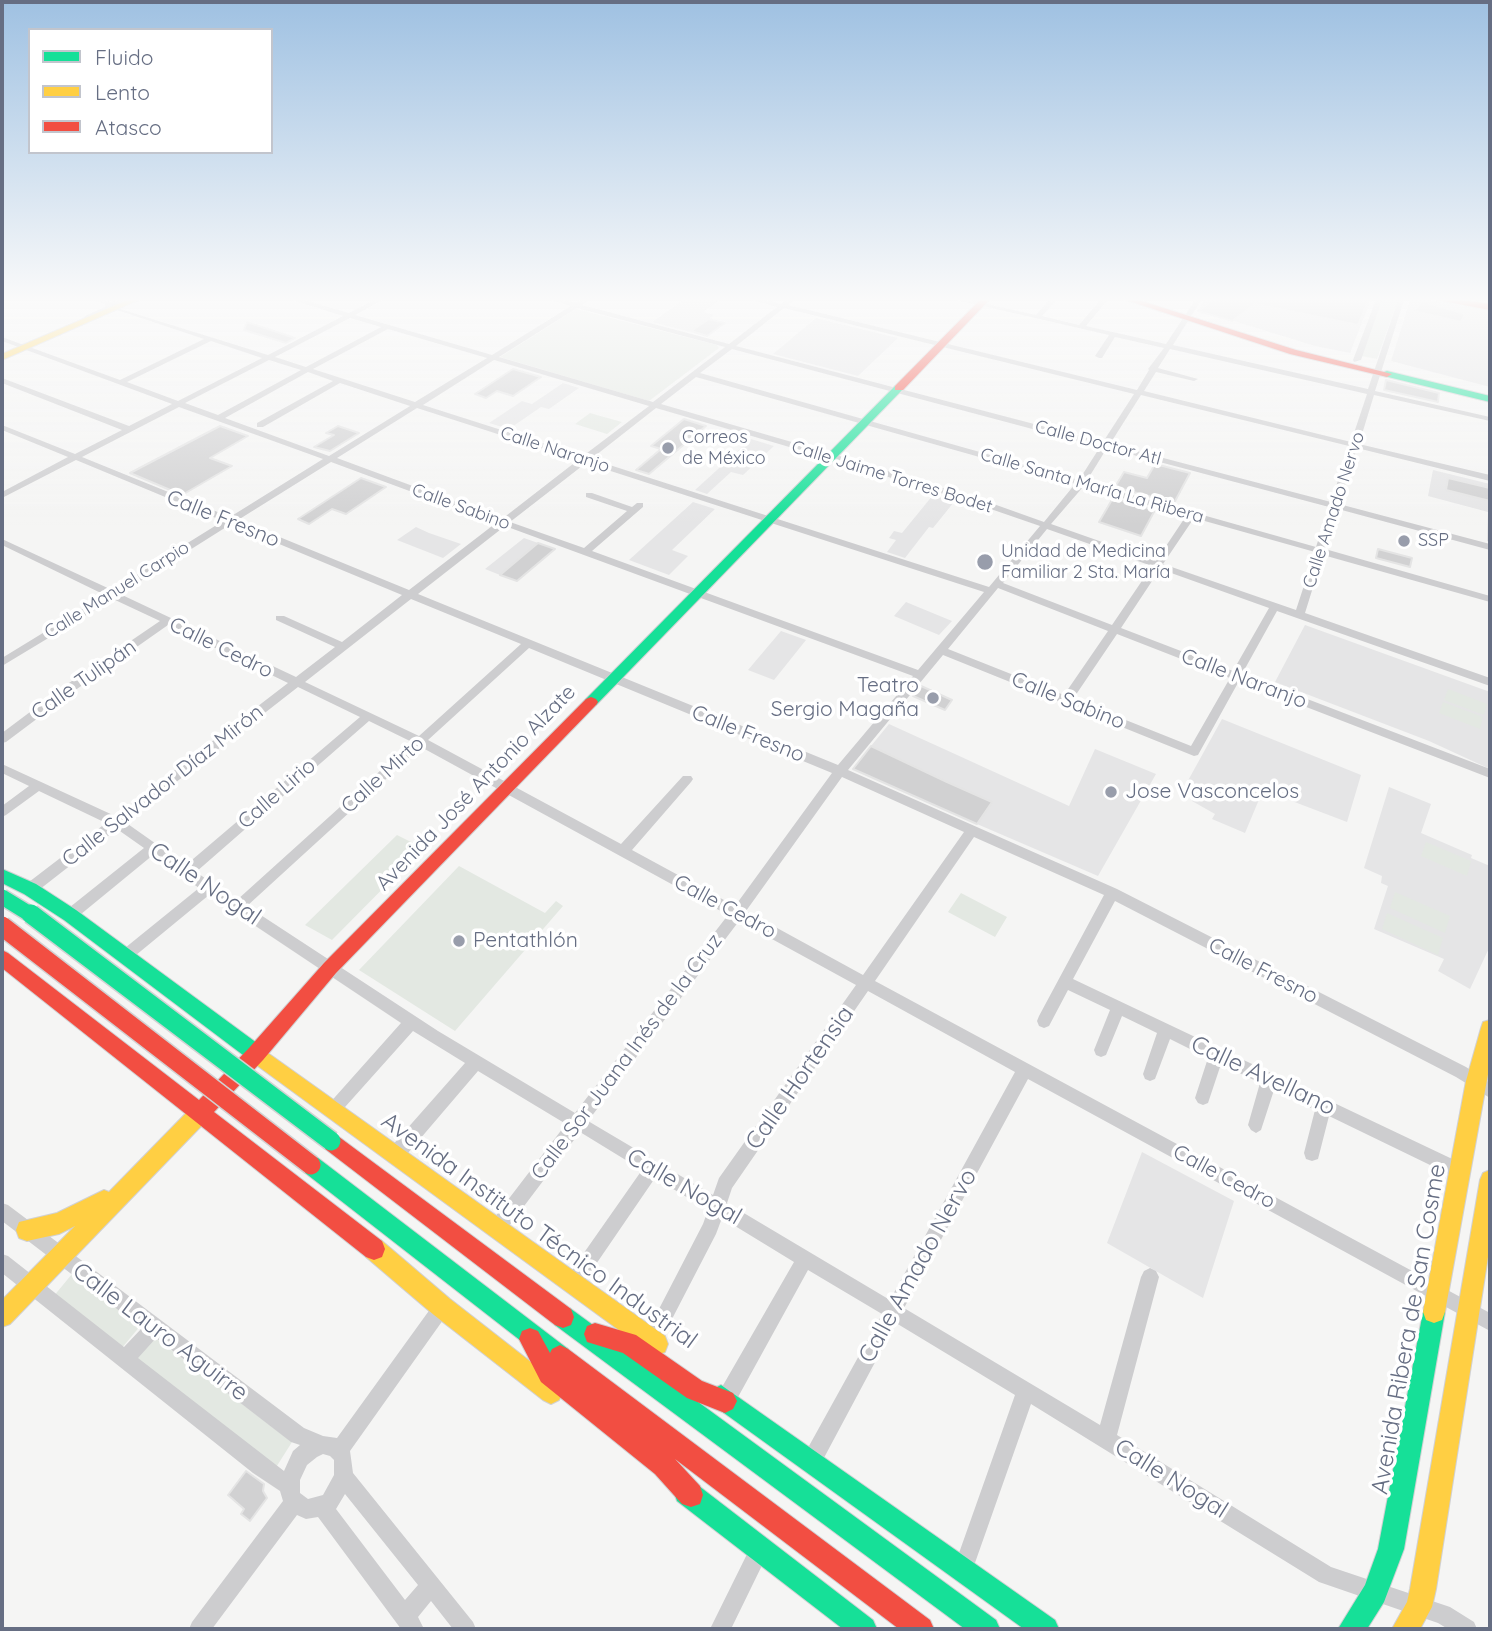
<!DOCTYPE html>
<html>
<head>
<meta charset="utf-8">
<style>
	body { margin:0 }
	#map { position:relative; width:1492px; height:1631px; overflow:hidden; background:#f5f5f4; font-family:Quicksand,sans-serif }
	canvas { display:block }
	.frame { position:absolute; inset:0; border:4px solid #666e83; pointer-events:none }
	.legend { position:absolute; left:28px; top:28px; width:245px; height:126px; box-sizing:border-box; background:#fff; border:2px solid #c2c5cd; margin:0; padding:9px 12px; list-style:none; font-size:21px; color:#666e83 }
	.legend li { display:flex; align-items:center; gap:14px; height:35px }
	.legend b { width:35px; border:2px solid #c2c5cd }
</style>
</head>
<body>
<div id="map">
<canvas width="1492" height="1631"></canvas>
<div class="frame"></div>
<ul class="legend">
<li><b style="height:9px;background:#16e098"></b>Fluido</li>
<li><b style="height:9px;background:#ffcf43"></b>Lento</li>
<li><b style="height:9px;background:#f24e42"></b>Atasco</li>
</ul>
</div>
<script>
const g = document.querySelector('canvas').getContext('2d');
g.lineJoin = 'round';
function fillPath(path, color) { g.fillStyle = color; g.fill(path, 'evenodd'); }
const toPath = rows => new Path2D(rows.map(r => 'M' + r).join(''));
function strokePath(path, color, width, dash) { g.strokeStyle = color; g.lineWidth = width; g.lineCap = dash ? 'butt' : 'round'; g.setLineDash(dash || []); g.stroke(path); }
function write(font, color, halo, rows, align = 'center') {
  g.font = font + ' Quicksand,sans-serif'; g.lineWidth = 7; g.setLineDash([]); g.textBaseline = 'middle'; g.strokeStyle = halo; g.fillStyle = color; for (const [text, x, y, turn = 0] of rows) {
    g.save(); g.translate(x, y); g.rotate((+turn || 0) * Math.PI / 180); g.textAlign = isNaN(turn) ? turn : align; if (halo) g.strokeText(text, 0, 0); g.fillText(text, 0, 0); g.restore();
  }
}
fillPath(toPath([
	[688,297,723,297,703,312,714,315,690,332,652,322],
	[1208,297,1372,297,1350,353,1315,346,1198,310],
	[1411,297,1490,310,1490,387,1391,361],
	[816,318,832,322,898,338,858,376,773,354],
	[563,383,579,388,549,409,541,407,509,429,489,423,522,401,532,404],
	[751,439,774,446,743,475,731,472,707,494,695,490],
	[1433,470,1490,484,1490,542,1487,541,1488,512,1428,496],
	[933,495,954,502,933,528,929,527,905,558,887,552,896,540,889,538,894,531,902,533],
	[693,502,715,509,672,550,688,556,669,575,629,560],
	[416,527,429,533,461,544,443,558,397,540],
	[524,538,538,543,500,575,485,569],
	[906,602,918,607,952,621,939,635,894,616],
	[1305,625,1490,692,1490,769,1429,741,1275,682],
	[781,631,806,640,774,680,748,670],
	[1222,719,1361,775,1347,822,1263,790,1245,833,1212,819,1215,814,1192,801,1197,791,1185,786],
	[889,724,1069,806,1095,749,1156,774,1098,876,977,824,991,802,871,746],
	[1389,787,1431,804,1421,833,1472,855,1471,858,1490,866,1490,946,1470,989,1438,971,1444,959,1374,929,1388,886,1381,883,1382,876,1364,868],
	[1142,1152,1234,1201,1203,1298,1107,1243]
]), '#e5e5e6');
fillPath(toPath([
	[1383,297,1399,297,1377,359,1361,356],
	[576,309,717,345,719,348,649,401,500,357],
	[590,413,604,417,622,422,607,434,575,424],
	[1448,689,1487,704,1484,715,1444,700],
	[1443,702,1483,717,1480,729,1439,713],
	[397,835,423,848,332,940,305,925],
	[1426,842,1471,861,1467,876,1421,856],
	[459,866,545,913,556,901,563,906,455,1031,359,970],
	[1395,892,1450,916,1445,933,1390,908],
	[961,893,1007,917,995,937,948,912],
	[1387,913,1443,938,1438,955,1382,929],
	[72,1274,141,1325,121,1349,53,1297],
	[154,1337,292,1442,275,1469,134,1360]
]), '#e3e8e2');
const building = toPath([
	[1218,297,1370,297,1358,325,1255,304,1232,321,1198,311,1218,297],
	[1422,301,1465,314,1461,322,1414,311,1422,301],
	[709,319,725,323,707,336,691,331,709,319],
	[247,322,295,338,286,343,244,330,247,322],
	[513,369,541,377,513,396,497,391,486,398,475,394,513,369],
	[1386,380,1439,393,1438,402,1384,390,1386,380],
	[684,419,706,426,649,474,636,470,661,449,651,446,684,419],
	[220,426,248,436,210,458,232,466,182,495,130,473,220,426],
	[338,426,359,433,330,451,314,447,334,435,326,433,338,426],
	[1155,464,1190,473,1174,503,1115,487,1124,472,1147,478,1155,464],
	[361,478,386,487,346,514,332,509,309,524,298,519,361,478],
	[1448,478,1490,488,1490,501,1446,490,1448,478],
	[1113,498,1155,510,1141,536,1099,522,1113,498],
	[538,543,555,549,517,581,500,575,538,543],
	[1378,549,1412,558,1410,567,1376,558,1378,549],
	[921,686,952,700,945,710,913,696,921,686],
	[871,746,947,782,992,802,977,824,853,769,871,746],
	[246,1471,264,1484,263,1491,267,1498,250,1521,241,1514,244,1509,228,1495,246,1471]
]);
fillPath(building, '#d1d1d2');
strokePath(building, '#e4e4e4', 2);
const fast = toPath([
	[1387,371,1490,396,1490,402,1384,376,1384,372,1387,371],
	[895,386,904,388,596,705,586,705,584,702,586,699,895,386],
	[2,869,36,884,76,910,265,1049,268,1055,265,1061,258,1064,251,1061,64,920,24,894,2,883,2,869],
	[311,1155,318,1158,568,1349,572,1357,568,1365,560,1369,552,1365,304,1172,301,1165,304,1158,311,1155],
	[1434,1301,1442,1304,1445,1312,1404,1549,1384,1602,1367,1629,1338,1629,1365,1585,1378,1549,1423,1312,1426,1304,1434,1301],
	[563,1306,571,1309,996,1620,1000,1629,965,1629,555,1325,552,1317,555,1309,563,1306],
	[721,1385,1055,1620,1059,1629,1024,1629,713,1405,709,1397,713,1389,721,1385],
	[686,1480,695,1483,873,1620,877,1629,843,1629,677,1501,674,1492,677,1483,686,1480]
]);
const slow = toPath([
	[134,297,145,297,2,360,2,354,134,297],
	[1490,1020,1490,1063,1445,1312,1442,1320,1434,1323,1426,1320,1423,1312,1466,1081,1481,1028,1483,1022,1490,1020],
	[258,1046,665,1336,668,1344,665,1352,657,1355,649,1352,251,1061,248,1055,251,1049,258,1046],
	[201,1102,208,1105,211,1112,208,1119,10,1324,2,1327,2,1300,75,1226,59,1234,27,1241,19,1238,16,1230,19,1222,57,1213,104,1190,109,1192,194,1105,201,1102],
	[1490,1170,1490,1244,1436,1589,1432,1607,1420,1629,1392,1629,1407,1602,1410,1589,1480,1180,1483,1173,1490,1170],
	[374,1238,382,1241,450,1299,559,1384,563,1392,559,1400,551,1404,543,1400,434,1315,366,1257,363,1249,366,1241,374,1238]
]);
const jam = toPath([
	[983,297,992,297,903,390,895,390,895,386,983,297],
	[1117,297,1129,297,1296,350,1392,374,1387,377,1290,354,1117,297],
	[1422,297,1442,297,1490,304,1490,310,1422,297],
	[591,697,596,699,598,702,596,705,336,973,263,1060,214,1112,382,1241,385,1249,382,1257,374,1260,366,1257,2,968,2,950,8,953,199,1100,249,1048,324,963,586,699,591,697],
	[331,1131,571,1309,574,1317,571,1325,563,1328,555,1325,324,1148,321,1141,324,1134,331,1131],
	[595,1323,636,1335,702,1381,733,1393,737,1401,733,1409,725,1413,687,1398,623,1353,587,1342,584,1334,587,1326,595,1323],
	[530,1328,538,1331,550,1353,552,1349,560,1345,568,1349,930,1620,934,1629,899,1629,675,1459,700,1486,703,1495,700,1504,691,1507,682,1504,655,1474,541,1382,519,1339,522,1331,530,1328]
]);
strokePath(fast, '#d1d1d3', 2);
strokePath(slow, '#d1d1d3', 2);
strokePath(jam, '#d1d1d3', 2);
fillPath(toPath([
	[83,297,93,297,112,302,127,297,136,297,111,306,110,309,87,319,85,318,85,316,105,307,105,304,83,297],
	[283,297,293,297,349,313,380,297,388,297,355,315,492,355,571,306,541,297,551,297,575,303,586,297,593,297,582,305,729,344,777,307,743,297,754,297,781,304,790,297,797,297,788,305,1137,390,1149,370,1148,369,1164,348,1115,337,1102,358,1099,358,1095,356,1109,335,944,297,955,297,1036,315,1052,297,1059,297,1042,316,1079,325,1103,297,1110,297,1086,326,1166,344,1197,297,1203,297,1173,345,1368,389,1399,297,1405,297,1375,391,1490,417,1490,421,1374,395,1359,444,1490,475,1490,481,1357,448,1339,504,1490,544,1490,550,1338,509,1325,549,1490,596,1490,602,1323,555,1305,613,1490,678,1490,686,1277,611,1242,674,1490,769,1490,778,1239,681,1198,755,1194,756,943,655,848,770,1117,889,1466,1067,1490,1083,1490,1098,1456,1077,1115,901,1073,979,1467,1166,1469,1172,1467,1178,1461,1180,1329,1116,1318,1159,1312,1161,1306,1159,1304,1153,1315,1110,1274,1090,1261,1130,1256,1133,1251,1130,1248,1125,1260,1083,1221,1064,1208,1103,1203,1105,1198,1103,1195,1098,1208,1058,1170,1039,1155,1079,1150,1081,1145,1079,1143,1074,1157,1033,1122,1016,1106,1055,1101,1057,1096,1055,1094,1050,1110,1010,1068,990,1049,1026,1044,1028,1039,1026,1037,1021,1039,1016,1104,895,974,837,875,981,1490,1313,1490,1331,1028,1079,904,1308,1100,1425,1141,1277,1144,1271,1150,1268,1156,1271,1159,1277,1117,1435,1331,1567,1450,1607,1474,1622,1477,1629,1448,1629,1438,1623,1319,1582,1031,1404,970,1577,963,1580,956,1577,953,1570,1015,1395,896,1323,818,1469,811,1472,804,1469,801,1462,804,1455,882,1314,808,1270,732,1408,725,1410,718,1408,716,1401,718,1394,794,1262,722,1218,716,1234,658,1346,652,1349,646,1346,643,1340,646,1334,703,1224,708,1210,655,1178,579,1289,573,1292,567,1289,564,1283,567,1277,642,1170,580,1132,503,1234,497,1236,491,1234,489,1228,491,1222,566,1124,478,1071,402,1160,396,1162,390,1160,388,1154,390,1148,465,1063,413,1031,337,1116,332,1118,327,1116,324,1111,327,1106,401,1023,209,895,130,960,125,962,120,960,118,956,120,952,199,888,153,855,75,919,70,921,65,919,63,915,65,911,144,848,117,829,35,893,30,894,25,893,23,889,25,885,106,823,39,791,6,815,2,817,2,806,29,786,2,773,2,764,115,816,288,683,168,625,74,691,6,742,2,743,2,733,66,685,160,621,113,599,2,666,2,658,105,595,2,545,2,539,112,590,223,521,76,460,2,498,2,492,68,457,2,430,2,425,75,454,122,430,2,383,2,378,129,426,172,404,2,341,2,337,120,380,204,339,117,310,117,308,268,355,343,316,283,297],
	[577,308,725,347,653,402,499,357,577,308],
	[784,308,1134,394,1103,442,736,346,784,308],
	[350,318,381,327,306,367,275,357,350,318],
	[388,329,487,358,415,402,313,369,388,329],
	[211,341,262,358,178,401,127,382,211,341],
	[732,349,1100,447,1079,480,700,373,732,349],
	[1170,349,1367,394,1351,442,1144,391,1156,372,1194,381,1198,379,1158,368,1170,349],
	[269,360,301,370,218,415,185,403,269,360],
	[494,360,649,406,583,456,423,405,494,360],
	[308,372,333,381,257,423,257,427,263,427,340,383,410,406,329,456,225,418,308,372],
	[696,377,1075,484,1044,522,988,502,833,454,661,404,696,377],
	[1141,395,1349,446,1331,502,1110,444,1141,395],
	[179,407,323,459,230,517,82,457,179,407],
	[417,408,578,460,502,519,337,458,417,408],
	[656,408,827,458,982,506,1040,526,989,587,591,459,656,408],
	[1107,448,1329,507,1316,547,1086,482,1107,448],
	[331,462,496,523,409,590,238,520,331,462],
	[586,463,984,592,918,670,592,551,643,507,643,503,637,503,632,507,592,493,586,493,586,497,627,511,584,548,510,522,586,463],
	[1083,487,1186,516,1156,561,1051,524,1083,487],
	[1194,518,1315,552,1296,610,1163,564,1194,518],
	[231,524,402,595,342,642,284,616,276,616,276,620,335,647,296,677,120,594,231,524],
	[505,526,913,676,838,765,418,594,505,526],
	[1047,529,1152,566,1112,625,1003,583,1047,529],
	[1160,569,1269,608,1233,671,1121,628,1160,569],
	[998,588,1108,631,1064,695,948,649,998,588],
	[411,599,521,644,419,736,305,682,411,599],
	[1117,634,1230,678,1191,746,1073,699,1117,634],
	[529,648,832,773,735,906,632,850,691,782,693,779,691,776,683,776,621,844,428,740,529,648],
	[298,687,360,717,186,865,125,822,298,687],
	[369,721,412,742,237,900,196,872,369,721],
	[421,747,728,915,575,1113,438,1031,247,906,421,747],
	[842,777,964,832,863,975,746,911,842,777],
	[739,921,856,985,719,1178,713,1195,588,1121,739,921],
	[868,991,1015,1072,890,1300,727,1203,732,1188,868,991],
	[1377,297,1383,297,1361,360,1354,362,1353,360,1377,297],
	[2,1203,8,1205,304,1428,323,1436,337,1438,436,1301,442,1298,448,1301,451,1307,448,1313,350,1451,353,1473,473,1622,476,1629,453,1629,431,1601,418,1617,424,1629,401,1629,318,1517,306,1519,297,1515,212,1629,189,1629,192,1622,283,1501,280,1491,253,1473,2,1273,2,1254,8,1256,124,1347,142,1328,2,1221,2,1203],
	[156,1338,291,1442,300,1445,293,1451,284,1471,138,1358,156,1338],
	[323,1454,330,1456,334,1460,334,1475,323,1495,308,1499,300,1493,300,1480,307,1465,317,1457,323,1454],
	[345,1494,418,1585,405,1600,336,1509,345,1494],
	[760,1539,767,1542,770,1549,731,1629,710,1629,753,1542,760,1539]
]), '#cdcdcf');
fillPath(fast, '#16e098');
fillPath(slow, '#ffcf43');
fillPath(jam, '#f24e42');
const fastBridgeFar1 = toPath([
	[2,897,33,916]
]);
const fastBridge = toPath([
	[31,914,331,1141]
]);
const jamBridge = toPath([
	[2,926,311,1165]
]);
strokePath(fastBridgeFar1, '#d1d1d2', 18, []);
strokePath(fastBridge, '#d1d1d2', 22, []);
strokePath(jamBridge, '#d1d1d2', 22, []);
strokePath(fastBridgeFar1, '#16e098', 15);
strokePath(fastBridge, '#16e098', 19);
strokePath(jamBridge, '#f24e42', 19);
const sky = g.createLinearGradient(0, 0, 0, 525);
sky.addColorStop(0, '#9fc1e2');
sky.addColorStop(0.57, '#fafafa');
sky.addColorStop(1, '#fafafa00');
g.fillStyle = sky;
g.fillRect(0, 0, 1492, 525);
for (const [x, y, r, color] of [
	[668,448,7,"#989dab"],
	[1404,541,7,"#989dab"],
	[985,562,9,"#989dab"],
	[933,698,7,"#989dab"],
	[1111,792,7,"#989dab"],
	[459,941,7,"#989dab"]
]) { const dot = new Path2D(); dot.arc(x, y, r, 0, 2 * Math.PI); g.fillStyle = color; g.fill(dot); strokePath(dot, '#fff', 2.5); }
write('18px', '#666e83', '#fff', [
	["Correos",682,438],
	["de México",682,459],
	["SSP",1418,541],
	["Unidad de Medicina",1001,552],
	["Familiar 2 Sta. María",1001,573]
], 'left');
write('18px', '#666e83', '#fff', [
	["Calle Doctor Atl",1098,443,15],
	["Calle Naranjo",555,450,18],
	["Calle Jaime Torres Bodet",892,477,17],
	["Calle Santa María La Ribera",1092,486,16],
	["Calle Sabino",461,507,20],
	["Calle Amado Nervo",1334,510,-72],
	["Calle Manuel Carpio",117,590,-32]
]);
write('21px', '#666e83', '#fff', [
	["Calle Fresno",223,519,22],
	["Calle Cedro",221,648,26],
	["Calle Naranjo",1244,679,21],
	["Calle Tulipán",84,680,-35],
	["Calle Sabino",1068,701,22],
	["Calle Fresno",748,734,22],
	["Calle Mirto",383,775,-42],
	["Calle Salvador Díaz Mirón",163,786,-38],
	["Avenida José Antonio Alzate",476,788,-46],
	["Calle Lirio",277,794,-41],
	["Calle Cedro",725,907,28],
	["Calle Fresno",1263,971,27],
	["Calle Sor Juana Inés de la Cruz",627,1057,-53],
	["Calle Cedro",1224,1177,28]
]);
write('21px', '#666e83', '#fff', [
	["Teatro",919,686,"right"],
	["Sergio Magaña",919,710,"right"],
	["Jose Vasconcelos",1125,792],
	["Pentathlón",473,941]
], 'left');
write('24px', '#666e83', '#fff', [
	["Calle Nogal",205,884,34],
	["Calle Avellano",1263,1076,25],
	["Calle Hortensia",800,1078,-55],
	["Calle Nogal",684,1187,30],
	["Avenida Instituto Técnico Industrial",539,1231,36],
	["Calle Amado Nervo",918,1266,-61],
	["Avenida Ribera de San Cosme",1409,1329,-80],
	["Calle Lauro Aguirre",160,1332,37],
	["Calle Nogal",1171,1479,32]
]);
</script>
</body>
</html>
